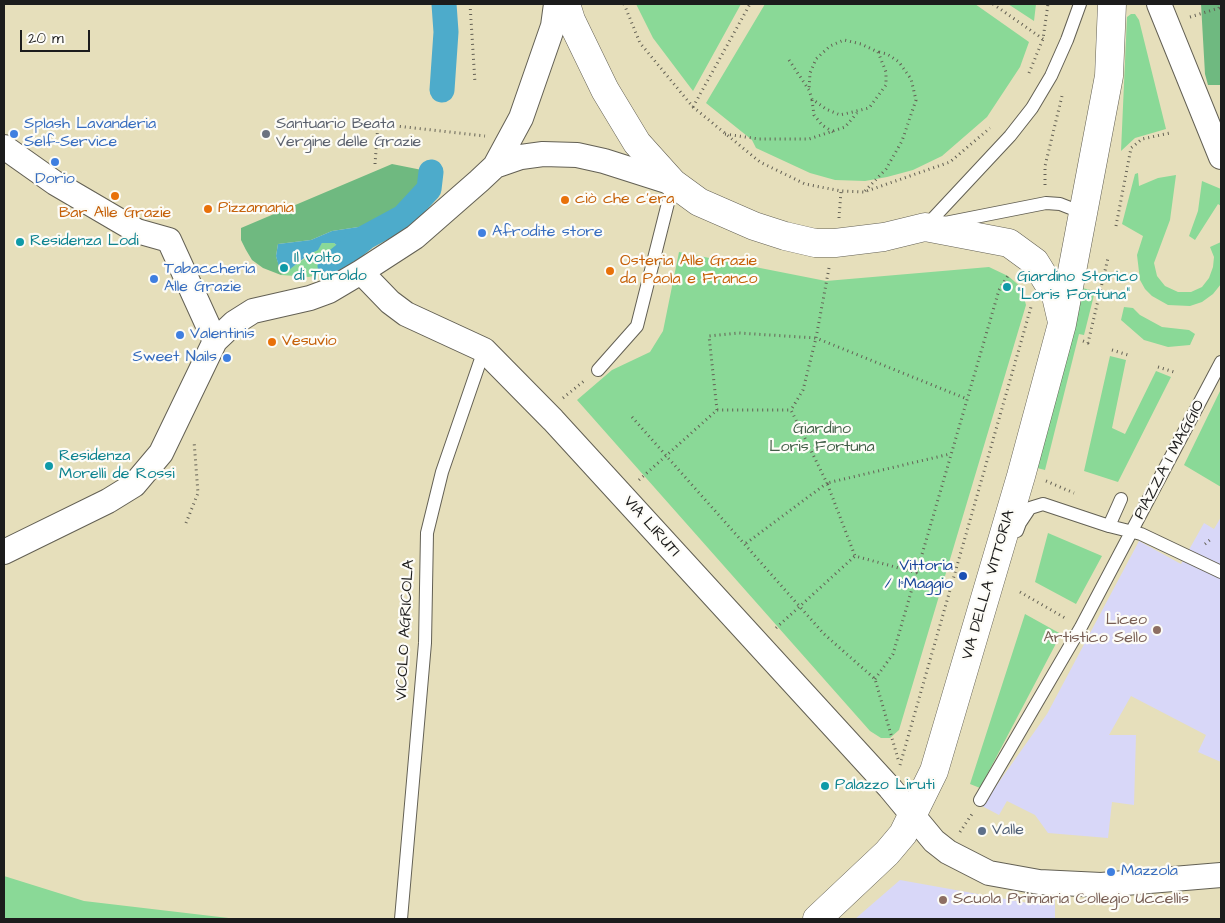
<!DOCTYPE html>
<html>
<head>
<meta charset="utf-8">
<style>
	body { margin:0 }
	#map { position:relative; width:1225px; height:923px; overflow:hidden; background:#e6dfbb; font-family:"Architects Daughter",sans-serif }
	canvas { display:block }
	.frame { position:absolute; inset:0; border:5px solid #1c1c1c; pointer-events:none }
	.scale { position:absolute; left:20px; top:30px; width:70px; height:22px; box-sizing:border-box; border:2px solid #1c1c1c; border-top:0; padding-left:6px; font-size:15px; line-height:18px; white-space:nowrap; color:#1c1c1c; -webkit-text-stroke:4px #fdfcf7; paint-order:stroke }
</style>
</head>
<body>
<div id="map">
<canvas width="1225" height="923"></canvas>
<div class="frame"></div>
<div class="scale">20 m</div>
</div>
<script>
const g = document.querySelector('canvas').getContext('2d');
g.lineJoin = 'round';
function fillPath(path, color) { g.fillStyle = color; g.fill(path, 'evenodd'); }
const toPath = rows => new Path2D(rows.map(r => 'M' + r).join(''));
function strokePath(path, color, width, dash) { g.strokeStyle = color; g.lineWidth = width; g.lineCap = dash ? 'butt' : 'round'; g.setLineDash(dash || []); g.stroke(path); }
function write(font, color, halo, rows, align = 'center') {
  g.font = font + ' "Architects Daughter",sans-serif'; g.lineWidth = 4.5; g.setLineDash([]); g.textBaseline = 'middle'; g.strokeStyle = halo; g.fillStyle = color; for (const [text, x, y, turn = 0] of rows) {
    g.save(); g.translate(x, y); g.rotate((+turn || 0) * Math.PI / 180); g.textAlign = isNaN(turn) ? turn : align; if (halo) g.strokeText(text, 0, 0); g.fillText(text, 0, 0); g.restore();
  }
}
fillPath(toPath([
	[1221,517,1221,762,1198,752,1206,735,1131,696,1109,735,1136,735,1134,805,1112,802,1108,838,1048,833,1035,815,1007,801,999,815,982,806,1047,714,1139,541,1181,564,1204,523,1214,529],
	[900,880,1028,903,1055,892,1055,919,855,919]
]), '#d8d7f8');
fillPath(toPath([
	[636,4,741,4,693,91,653,38],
	[765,4,975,4,1029,42,1020,67,987,117,942,156,913,170,887,177,865,181,835,180,810,173,756,148,752,140,706,103],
	[1008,4,1036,4,1034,21],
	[1131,14,1135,14,1139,20,1166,129,1135,138,1121,151,1127,17],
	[1138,173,1139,186,1158,178,1176,175,1170,220,1154,263,1157,276,1165,286,1178,292,1191,292,1202,287,1209,278,1213,267,1214,257,1210,247,1221,242,1221,284,1213,294,1202,302,1190,306,1168,305,1152,296,1145,289,1140,280,1137,255,1143,236,1122,224,1135,174],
	[1202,181,1221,189,1221,206,1218,204,1195,240,1189,236,1198,211],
	[322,243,334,243,339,247,335,257,327,261,334,270,309,277,281,275,317,250],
	[679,252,826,281,989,267,1008,276,1021,287,1026,305,899,730,890,738,881,738,870,731,577,400,612,370,650,352,663,331],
	[1082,288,1095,291,1084,335,1079,334,1045,470,1037,468],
	[1124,307,1133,308,1140,315,1162,327,1189,330,1195,334,1190,345,1168,347,1144,340,1121,320],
	[1110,356,1126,360,1112,428,1125,434,1156,371,1171,377,1118,482,1084,471],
	[1221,389,1221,487,1184,465],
	[1048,533,1102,556,1076,604,1035,582],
	[1025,614,1061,634,980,788,970,784],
	[4,876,84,901,237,919,4,919]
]), '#8ad997');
fillPath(toPath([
	[1201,4,1221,4,1221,85,1208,85,1205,74],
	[392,164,427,171,424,186,394,212,365,226,332,231,311,240,278,244,276,256,279,266,289,270,281,275,263,268,252,260,246,250,241,240,241,228]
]), '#6fb980');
fillPath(toPath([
	[408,201,420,212,334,270,326,261,338,252,339,247,334,243,322,243,318,250,308,255,289,270,279,267,276,256,278,244,311,240,332,231,365,226,394,212]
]), '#4dabcb');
strokePath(toPath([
	[442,90,446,32,444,4],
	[330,266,366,237,403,217,429,189,431,172]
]), '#4dabcb', 25);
const lane = toPath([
	[945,223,1046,203,1060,204,1083,213],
	[925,227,1010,136,1032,108,1051,76,1067,40,1080,4],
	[598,370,637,326,673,183],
	[1109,526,1121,499],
	[1017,531,1020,523,1030,508,1043,504,1109,526,1141,534,1221,572],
	[980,800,1081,627,1221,362],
	[401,919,425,643,427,533,442,472,484,350]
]);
const street = toPath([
	[1159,4,1221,157],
	[4,147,55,183,137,231,169,240,215,341],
	[495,166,521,157,543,154,577,155,604,161,673,183],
	[361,272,390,302,406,314,484,350,553,420,890,788,934,841,948,852,989,873,1039,882,1101,885,1221,875],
	[4,552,108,501,134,485,161,453,215,341,234,323,253,311,310,298,329,291,361,272,415,237,479,181,495,166,521,118,553,26,556,4]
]);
const secondary = toPath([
	[566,4,571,20,605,90,637,143,673,183,699,202,754,226,785,236,815,243,835,243,884,237,925,227,1009,243,1035,262,1043,275,1056,296,1062,322],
	[817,919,887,853,903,834,934,771,1021,476,1062,324,1109,76,1112,4]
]);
strokePath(lane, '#636054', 14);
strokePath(street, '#636054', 26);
strokePath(secondary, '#636054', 29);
strokePath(toPath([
	[470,4,475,83],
	[624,4,640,43,693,107,760,162,805,184,841,191,864,192,950,162,990,128],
	[993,4,1043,39],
	[1190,17,1219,8,1219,4],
	[789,60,809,90,812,99,826,109,840,115,869,108,886,85,886,72,878,52,861,44,844,40,830,46,816,59,810,73,809,90],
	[1029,73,1043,39,1048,4],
	[812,100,814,115,822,125,833,132],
	[693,107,750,4],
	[370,123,485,136],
	[725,134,759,139,809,139,845,127,857,113],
	[375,164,378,124],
	[1045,185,1045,166,1062,96],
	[865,191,886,169,902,141,916,100,911,79,899,62,887,54,879,52],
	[839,218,841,191],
	[1116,226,1131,148,1142,139,1170,133],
	[829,268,816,338,967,399],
	[1083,341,1088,343,1108,258],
	[1112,350,1128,355],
	[1158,367,1174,372],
	[563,398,584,381],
	[717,410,709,336,739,333,816,338,803,390,791,410],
	[632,417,824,634,875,679,898,759],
	[639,480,717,410,791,410,827,483,745,544],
	[1046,481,1074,493],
	[186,523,198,493,194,441],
	[1205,544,1212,538],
	[917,573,855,556,827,483,950,454],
	[1020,592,1065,618],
	[776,628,855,556],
	[875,679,893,654,999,290,1009,274],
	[900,765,1031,307],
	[960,832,972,814]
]), '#636054', 3, [1, 4]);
strokePath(lane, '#fff', 12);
strokePath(street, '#fff', 24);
strokePath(secondary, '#fff', 28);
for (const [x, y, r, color] of [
	[14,134,5,"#3f7fe0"],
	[266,134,5,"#6b7280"],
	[55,162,5,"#3f7fe0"],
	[115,196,5,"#e8710a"],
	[565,200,5,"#e8710a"],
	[208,209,5,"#e8710a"],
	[482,233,5,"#3f7fe0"],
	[20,242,5,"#0f9aa8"],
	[284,268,5,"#0f9aa8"],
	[610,271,5,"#e8710a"],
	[154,279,5,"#3f7fe0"],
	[1007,287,5,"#0f9aa8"],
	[180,335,5,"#3f7fe0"],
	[272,342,5,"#e8710a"],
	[227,358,5,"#3f7fe0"],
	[49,466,5,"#0f9aa8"],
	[963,576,5,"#1a4fb4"],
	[1157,630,5,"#8d6e63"],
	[825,786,5,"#0f9aa8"],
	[982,831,5,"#5c6f8a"],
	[1111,872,5,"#3f7fe0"],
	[943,900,5,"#8d6e63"]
]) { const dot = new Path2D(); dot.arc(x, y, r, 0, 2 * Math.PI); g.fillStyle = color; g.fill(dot); strokePath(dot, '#fdfcf7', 2); }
write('16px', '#366cbe', '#fdfcf7', [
	["Splash Lavanderia",24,125],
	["Self-Service",24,143],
	["Dorio",55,180,"center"],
	["Afrodite store",492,233],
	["Tabaccheria",164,270],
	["Alle Grazie",164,288],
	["Valentinis",190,335],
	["Sweet Nails",217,358,"right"],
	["Mazzola",1121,872]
], 'left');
write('16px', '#5b616d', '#fdfcf7', [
	["Santuario Beata",276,125],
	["Vergine delle Grazie",276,143]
], 'left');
write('16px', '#c56008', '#fdfcf7', [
	["ciò che c'era",575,200],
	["Pizzamania",218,209],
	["Bar Alle Grazie",115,214,"center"],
	["Osteria Alle Grazie",620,262],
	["da Paola e Franco",620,280],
	["Vesuvio",282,342]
], 'left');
write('16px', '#0d838f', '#fdfcf7', [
	["Residenza Lodi",30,242],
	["Il volto",294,259],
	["di Turoldo",294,277],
	["Giardino Storico",1017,278],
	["\"Loris Fortuna\"",1017,296],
	["Residenza",59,457],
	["Morelli de Rossi",59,475],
	["Palazzo Liruti",835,786]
], 'left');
write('16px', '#425e47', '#fdfcf7', [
	["Giardino",822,430],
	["Loris Fortuna",822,448]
]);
write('16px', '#1c1c1c', '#fdfcf7', [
	["PIAZZA I MAGGIO",1170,460,-62],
	["VIA LIRUTI",651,527,48],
	["VIA DELLA VITTORIA",989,585,-74],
	["VICOLO AGRICOLA",406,630,-87]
]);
write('16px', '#164399', '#fdfcf7', [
	["Vittoria",953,567],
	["/ 1°Maggio",953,585]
], 'right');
write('16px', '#785e54', '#fdfcf7', [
	["Liceo",1147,621],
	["Artistico Sello",1147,639],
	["Scuola Primaria Collegio Uccellis",953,900,"left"]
], 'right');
write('16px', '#4e5e75', '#fdfcf7', [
	["Valle",992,831]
], 'left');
</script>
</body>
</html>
